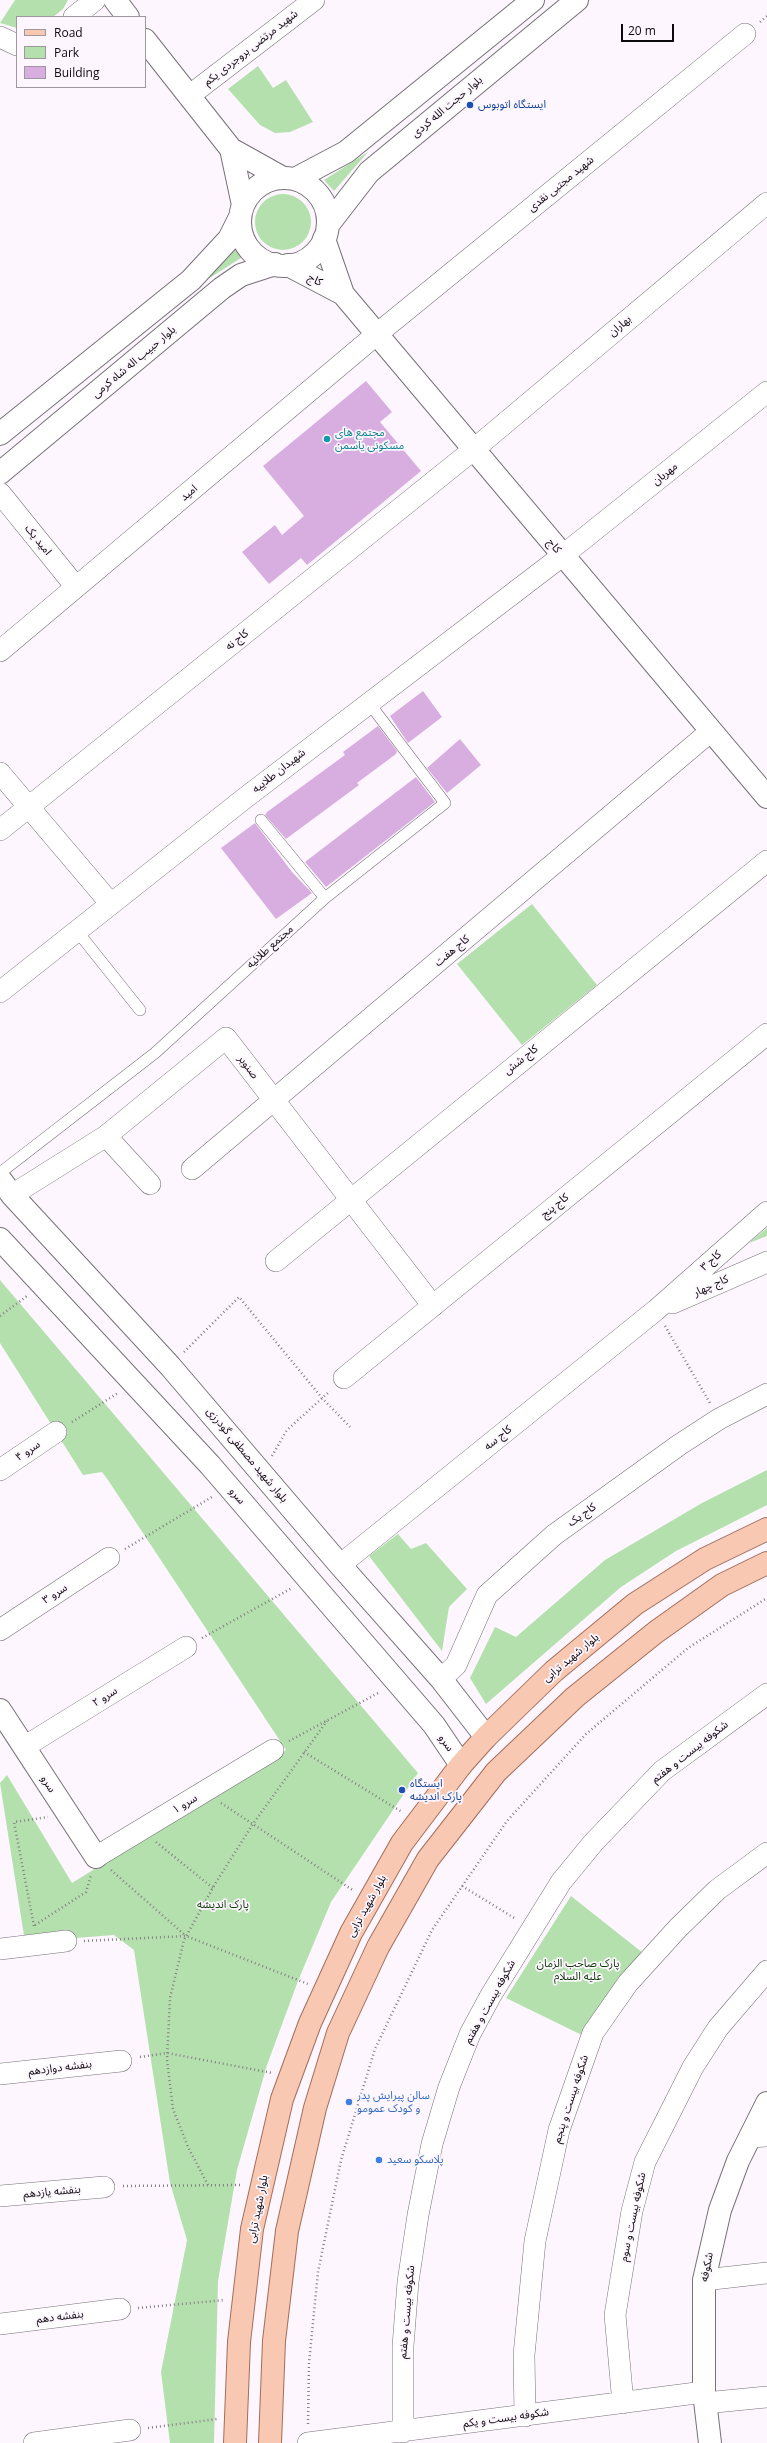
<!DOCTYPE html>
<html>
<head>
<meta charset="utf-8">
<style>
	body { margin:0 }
	#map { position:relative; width:767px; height:2443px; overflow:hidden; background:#fdf6fe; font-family:"Open Sans",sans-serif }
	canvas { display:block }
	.legend { position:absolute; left:16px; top:16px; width:130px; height:72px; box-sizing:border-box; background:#fdf6fe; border:1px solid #9d989e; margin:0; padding:5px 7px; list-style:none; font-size:12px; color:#0d0a0d }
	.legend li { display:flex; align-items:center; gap:8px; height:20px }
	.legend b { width:20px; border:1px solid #9d989e }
	.scale { position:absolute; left:621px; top:24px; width:53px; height:18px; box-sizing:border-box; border:2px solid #0d0a0d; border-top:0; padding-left:5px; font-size:12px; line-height:14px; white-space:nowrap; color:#0d0a0d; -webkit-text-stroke:3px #fdf6fe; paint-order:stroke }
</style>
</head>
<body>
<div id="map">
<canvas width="767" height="2443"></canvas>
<ul class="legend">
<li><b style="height:5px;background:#f8c8b3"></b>Road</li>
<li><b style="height:11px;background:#b4e0ad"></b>Park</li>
<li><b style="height:11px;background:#d8aee1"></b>Building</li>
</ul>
<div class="scale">20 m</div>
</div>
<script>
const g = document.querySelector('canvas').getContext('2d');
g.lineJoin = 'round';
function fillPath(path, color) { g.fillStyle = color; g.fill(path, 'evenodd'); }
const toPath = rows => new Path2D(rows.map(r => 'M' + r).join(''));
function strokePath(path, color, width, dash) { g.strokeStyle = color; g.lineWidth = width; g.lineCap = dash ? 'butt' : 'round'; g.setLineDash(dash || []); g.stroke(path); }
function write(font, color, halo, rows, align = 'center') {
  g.font = font + ' "Open Sans","Noto Sans Arabic",sans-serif'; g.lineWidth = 3.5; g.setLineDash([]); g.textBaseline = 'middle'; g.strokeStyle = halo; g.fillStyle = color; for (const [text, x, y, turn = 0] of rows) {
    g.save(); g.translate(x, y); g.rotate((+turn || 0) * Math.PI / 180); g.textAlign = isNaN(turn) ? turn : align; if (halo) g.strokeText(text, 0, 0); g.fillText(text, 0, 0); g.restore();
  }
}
fillPath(toPath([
	[15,0,68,0,63,9,53,17,17,17,17,28,0,23],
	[258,66,273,88,286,80,313,122,290,132,275,133,260,125,228,89],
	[368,152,334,191,324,180],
	'255 222a28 28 0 1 1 56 0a28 28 0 1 1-56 0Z',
	[234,244,244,256,208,279],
	[532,904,597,985,522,1045,457,964],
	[767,1228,767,1236,749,1243],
	[0,1280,418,1773,331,1902,298,1981,267,2065,237,2170,218,2281,214,2443,170,2443,161,2372,187,2240,170,2183,134,1950,114,1935,25,1942,0,1783,7,1775,72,1883,286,1750,108,1480,102,1472,83,1475,0,1343],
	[767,1470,767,1505,676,1551,621,1587,486,1704,470,1678,495,1627,516,1637,605,1560,702,1503],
	[398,1534,411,1549,426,1543,467,1589,449,1607,442,1651,369,1556],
	[571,1896,648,1957,588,2038,506,1998]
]), '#b4e0ad');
fillPath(toPath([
	[366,381,392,412,380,422,421,471,307,565,301,558,269,584,242,552,275,525,282,535,304,516,263,466],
	[423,691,442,717,408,743,390,716],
	[378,726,397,751,396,754,357,783,359,785,286,839,265,815,267,812,345,755,343,752],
	[460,739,481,765,447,793,427,768],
	[416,777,435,802,326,887,305,862],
	[255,823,292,872,312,893,276,919,221,848]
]), '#d8aee1');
const service = toPath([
	[261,820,325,898],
	[77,931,140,1010],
	[0,1173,155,1053,325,898,445,803,369,703]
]);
const minor = toPath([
	[74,17,95,0],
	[0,37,17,45],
	[189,96,314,0],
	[0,493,76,587],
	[0,651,377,334,745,34],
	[0,773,111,904],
	[0,830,473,450,767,203],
	[0,992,245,798,562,556,767,392],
	[106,1136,150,1184],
	[192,1169,711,731],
	[12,1195,106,1136,226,1038,433,1306],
	[276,1261,767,861],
	[673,1303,767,1262],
	[344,1378,767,1034],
	[0,1470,56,1432],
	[340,1565,656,1310,767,1212],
	[0,1630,109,1558],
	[441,1679,456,1665,487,1595,554,1535,679,1445,719,1419,767,1394],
	[24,1747,186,1647],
	[96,1857,273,1750],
	[0,1949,66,1941],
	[0,2074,121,2061],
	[750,2137,767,2136],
	[0,2196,104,2187],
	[704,2280,767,2273],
	[0,2324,120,2309],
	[623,2403,615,2315,632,2211,645,2162,693,2067,718,2028,767,1971],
	[705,2403,767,2397],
	[525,2416,524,2355,535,2241,559,2130,593,2033,628,1983,678,1928,717,1890,767,1853],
	[403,2432,403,2346,408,2282,418,2215,432,2144,449,2087,470,2034,491,1995,561,1882,593,1843,662,1771,767,1694],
	[34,2443,130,2430],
	[308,2443,704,2392]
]);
const tertiary = toPath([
	[115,0,128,17],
	[145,40,231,149],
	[243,205,231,149,283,178],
	[288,265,343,294,324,239],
	[343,294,767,797],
	[0,1710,96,1857],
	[710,2443,704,2392,704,2280,720,2210,738,2161,767,2103]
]);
const secondary = toPath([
	'240 222a44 44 0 1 1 88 0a44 44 0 1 1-88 0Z',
	[295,179,346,152,533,0],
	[328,225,369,172,577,0],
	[0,434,191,280,229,239,240,217],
	[0,473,222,288,241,275,275,264],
	[0,1179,12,1195,170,1366,340,1565,441,1679,486,1737],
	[0,1239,210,1465,434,1725,461,1765]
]);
const primary = toPath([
	[235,2443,239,2342,252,2229,282,2099,310,2023,351,1933,402,1843,461,1765,486,1737,554,1671,635,1604,705,1559,767,1529],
	[270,2443,274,2341,287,2231,315,2108,338,2033,378,1947,428,1859,496,1772,575,1697,656,1632,722,1585,767,1563]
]);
strokePath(service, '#777178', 12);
strokePath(minor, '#777178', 22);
strokePath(tertiary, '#777178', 24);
strokePath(secondary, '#777178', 24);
strokePath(primary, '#a26e58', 24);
strokePath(toPath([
	[760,22,767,16],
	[0,1316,27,1296],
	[665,1326,710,1403],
	[184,1352,239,1297,322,1398,350,1427],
	[72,1422,118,1393],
	[272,1456,287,1430,330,1391],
	[125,1549,212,1497],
	[202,1638,292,1588],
	[289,1741,380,1692],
	[304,1752,402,1812],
	[221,1803,354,1891],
	[156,1842,213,1888],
	[111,1870,186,1936],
	[462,1886,516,1919],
	[35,1925,86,1892,91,1875],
	[34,1926,14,1822,48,1817],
	[84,1941,186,1936,308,1984],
	[140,2057,167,2053,272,2073],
	[208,2185,188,2147,173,2109,167,2060,170,1998,184,1940,215,1884,253,1824,327,1721],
	[123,2186,242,2185],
	[138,2308,225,2300],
	[308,2424,309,2363,318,2272,341,2160,375,2049,432,1930,507,1821,586,1734,688,1648,767,1598],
	[148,2428,217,2419]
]), '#847f84', 2.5, [1, 3]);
strokePath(service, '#fff', 11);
strokePath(minor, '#fff', 21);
strokePath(tertiary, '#fff', 22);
strokePath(secondary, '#fff', 22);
strokePath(primary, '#f8c8b3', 22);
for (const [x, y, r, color] of [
	[470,105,4,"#1a4fb4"],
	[327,439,4,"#0f9aa8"],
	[402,1790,4,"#1a4fb4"],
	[349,2102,4,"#3f7fe0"],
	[379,2160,4,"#3f7fe0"]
]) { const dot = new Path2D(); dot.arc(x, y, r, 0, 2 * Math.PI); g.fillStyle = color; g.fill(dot); strokePath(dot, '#fdf6fe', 1.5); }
write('11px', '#0d0a0d', '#fdf6fe', [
	["شهید مرتضی بروجردی یکم",251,48,-38],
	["بلوار حجت الله کردی",447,107,-40],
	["شهید مجتبی نقدی",561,184,-39],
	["کاج",315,280,27],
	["بهاران",620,326,-40],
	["بلوار حبیب اله شاه کرمی",134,362,-40],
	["مهربان",665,474,-39],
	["امید",189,493,-40],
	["امید یک",38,540,51],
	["کاج",554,546,50],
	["کاج نه",237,640,-39],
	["شهیدان طلاییه",279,771,-38],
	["مجتمع طلائیه",270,947,-42],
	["کاج هفت",452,951,-40],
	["کاج شش",521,1060,-39],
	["صنوبر",248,1067,53],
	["کاج پنج",555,1206,-39],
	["کاج ۳",711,1261,-42],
	["کاج چهار",711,1286,-24],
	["کاج سه",498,1438,-39],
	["سرو ۴",28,1451,-34],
	["بلوار شهید مصطفی گودرزی",247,1455,50],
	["سرو",237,1496,49],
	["کاج یک",582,1515,-36],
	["سرو ۳",55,1594,-33],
	["بلوار شهید ترابی",571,1658,-40],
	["سرو ۲",105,1697,-32],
	["سرو",446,1743,55],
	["شکوفه بیست و هفتم",690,1752,-38],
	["سرو",48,1784,57],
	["سرو ۱",185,1804,-31],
	["بلوار شهید ترابی",367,1906,-61],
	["شکوفه بیست و هفتم",490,2002,-61],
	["بنفشه دوازدهم",60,2068,-7],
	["شکوفه بیست و پنجم",571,2099,-72],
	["بنفشه یازدهم",52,2192,-5],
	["بلوار شهید ترابی",258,2209,-79],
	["شکوفه بیست و سوم",633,2217,-78],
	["شکوفه",707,2267,-79],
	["شکوفه بیست و هفتم",407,2312,-85],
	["بنفشه دهم",60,2317,-7],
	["شکوفه بیست و یکم",506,2418,-8]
]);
write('11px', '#164399', '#fdf6fe', [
	["ایستگاه اتوبوس",478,105],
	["ایستگاه",410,1784],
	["پارک اندیشه",410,1797]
], 'left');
write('11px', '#0d838f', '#fdf6fe', [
	["مجتمع های",335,433],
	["مسکونی یاسمن",335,446]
], 'left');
write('11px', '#0c3806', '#fdf6fe', [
	["پارک اندیشه",223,1905],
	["پارک صاحب الزمان",578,1964],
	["علیه السلام",578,1977]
]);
write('11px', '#366cbe', '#fdf6fe', [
	["سالن پیرایش پدر",357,2096],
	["و کودک عمومو",357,2109],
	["پلاسکو سعید",387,2160]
], 'left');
</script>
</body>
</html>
